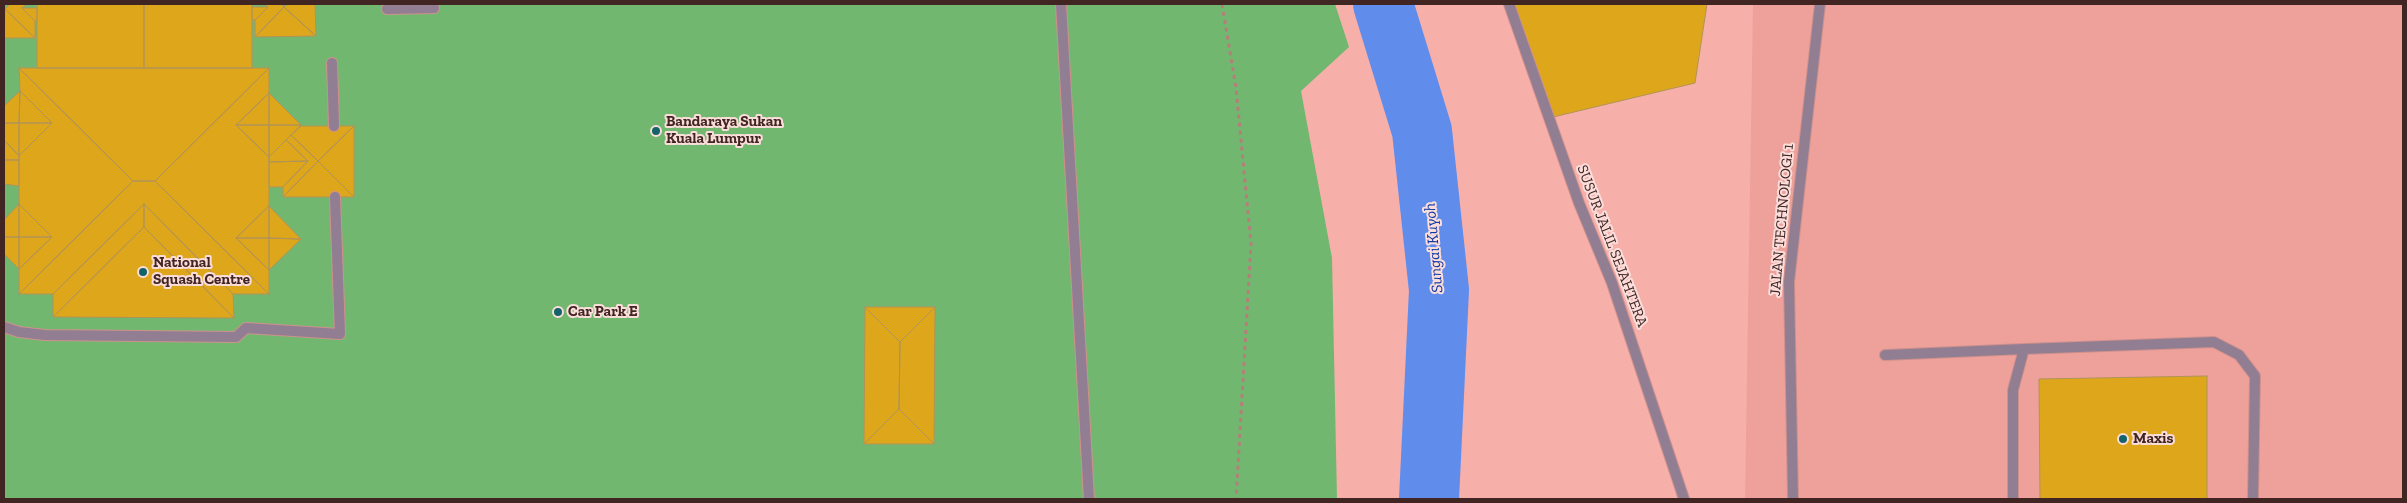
<!DOCTYPE html>
<html>
<head>
<meta charset="utf-8">
<style>
	body { margin:0 }
	#map { position:relative; width:2407px; height:503px; overflow:hidden; background:#f7afaa; font-family:"Zilla Slab",serif }
	canvas { display:block }
	.frame { position:absolute; inset:0; border:5px solid #402523; pointer-events:none }
</style>
</head>
<body>
<div id="map">
<canvas width="2407" height="503"></canvas>
<div class="frame"></div>
</div>
<script>
const g = document.querySelector('canvas').getContext('2d');
g.lineJoin = 'round';
function fillPath(path, color) { g.fillStyle = color; g.fill(path, 'evenodd'); }
const toPath = rows => new Path2D(rows.map(r => 'M' + r).join(''));
function strokePath(path, color, width, dash) { g.strokeStyle = color; g.lineWidth = width; g.lineCap = dash ? 'butt' : 'round'; g.setLineDash(dash || []); g.stroke(path); }
function write(font, color, halo, rows, align = 'center') {
  g.font = font + ' "Zilla Slab",serif'; g.lineWidth = 4; g.setLineDash([]); g.textBaseline = 'middle'; g.strokeStyle = halo; g.fillStyle = color; for (const [text, x, y, turn = 0] of rows) {
    g.save(); g.translate(x, y); g.rotate((+turn || 0) * Math.PI / 180); g.textAlign = isNaN(turn) ? turn : align; if (halo) g.strokeText(text, 0, 0); g.fillText(text, 0, 0); g.restore();
  }
}
fillPath(toPath([
	[1753,4,2403,4,2403,499,1745,499]
]), '#eea19b');
fillPath(toPath([
	[4,4,1335,4,1349,47,1301,91,1332,258,1337,499,4,499]
]), '#72b770');
strokePath(toPath([
	[1383,4,1422,131,1439,290,1429,499]
]), '#608dec', 60);
const building = toPath([
	[10,4,27,4,22,8,35,21,35,38,5,9,10,4],
	[37,4,144,4,144,68,37,68,37,4],
	[144,4,252,4,252,68,144,68,144,4],
	[264,4,281,4,284,7,255,37,255,20,268,7,264,4],
	[288,4,315,4,316,36,284,7,288,4],
	[1514,4,1707,4,1695,83,1549,118,1514,4],
	[252,7,268,7,255,20,252,20,252,7],
	[284,7,287,10,316,36,255,37,284,7],
	[22,8,37,8,37,21,35,21,22,8],
	[5,9,35,38,4,38,5,9],
	[19,68,133,181,19,294,19,269,52,237,19,204,19,156,52,123,20,91,19,68],
	[19,68,269,68,155,181,133,181,19,68],
	[269,68,269,93,236,125,269,157,269,206,236,238,269,270,269,294,155,181,269,68],
	[20,91,19,123,4,123,4,106,20,91],
	[20,91,52,123,19,123,20,91],
	[269,93,269,125,236,125,269,93],
	[269,93,301,125,269,125,269,93],
	[4,123,19,123,19,156,4,140,4,123],
	[19,123,52,123,19,156,19,123],
	[236,125,269,125,269,157,236,125],
	[269,125,301,125,269,157,269,125],
	[301,126,354,126,318,161,291,135,301,126],
	[354,126,354,197,318,161,354,126],
	[291,135,318,161,283,197,283,187,308,161,286,140,291,135],
	[4,140,19,156,19,160,4,160,4,140],
	[286,140,308,161,269,162,269,157,286,140],
	[4,160,19,160,19,186,4,184,4,160],
	[308,161,283,187,269,187,269,162,308,161],
	[318,161,354,197,283,197,318,161],
	[133,181,155,181,269,294,233,294,144,204,53,294,19,294,133,181],
	[19,204,19,237,4,237,4,220,19,204],
	[19,204,52,237,19,237,19,204],
	[144,204,144,227,53,317,53,294,144,204],
	[144,204,233,294,234,318,144,227,144,204],
	[269,206,269,238,236,238,269,206],
	[269,206,301,239,269,238,269,206],
	[144,227,234,318,53,317,144,227],
	[4,237,19,237,19,269,4,254,4,237],
	[19,237,52,237,19,269,19,237],
	[236,238,269,238,269,270,236,238],
	[269,238,301,239,269,270,269,238],
	[865,307,935,307,900,342,865,307],
	[865,307,900,342,899,409,864,444,865,307],
	[935,307,934,444,899,409,900,342,935,307],
	[2207,376,2207,499,2040,499,2039,379,2207,376],
	[899,409,934,444,864,444,899,409]
]);
fillPath(building, '#dea71b');
strokePath(building, '#b19358', 1);
const lane = toPath([
	[1061,4,1089,499],
	[387,9,434,8],
	[332,63,334,126],
	[4,327,19,332,45,335,236,337,246,328,340,334,335,197],
	[1885,355,2024,349],
	[2013,499,2013,390,2024,349,2214,342,2239,355,2255,376,2253,499]
]);
const street = toPath([
	[1509,4,1579,203,1612,283,1684,499],
	[1793,499,1789,282,1820,4]
]);
strokePath(lane, '#cf918c', 12);
strokePath(street, '#cf918c', 12);
strokePath(toPath([
	[1222,4,1236,88,1251,244,1236,499]
]), '#b67e7a', 3, [4, 4]);
strokePath(lane, '#927e93', 10);
strokePath(street, '#927e93', 10);
for (const [x, y, r, color] of [
	[656,131,5,"#14636a"],
	[143,272,5,"#14636a"],
	[558,312,5,"#14636a"],
	[2123,439,5,"#14636a"]
]) { const dot = new Path2D(); dot.arc(x, y, r, 0, 2 * Math.PI); g.fillStyle = color; g.fill(dot); strokePath(dot, '#fbddda', 2); }
write('bold 15px', '#402523', '#fbddda', [
	["Bandaraya Sukan",666,122],
	["Kuala Lumpur",666,139],
	["National",153,263],
	["Squash Centre",153,280],
	["Car Park E",568,312],
	["Maxis",2133,439]
], 'left');
write('15px', '#402523', '#fbddda', [
	["JALAN TECHNOLOGI 1",1782,220,-85],
	["SUSUR JALIL SEJAHTERA",1612,246,69]
]);
write('italic 16px', '#0e39a6', '#fbddda', [
	["Sungai Kuyoh",1434,248,-95]
]);
</script>
</body>
</html>
